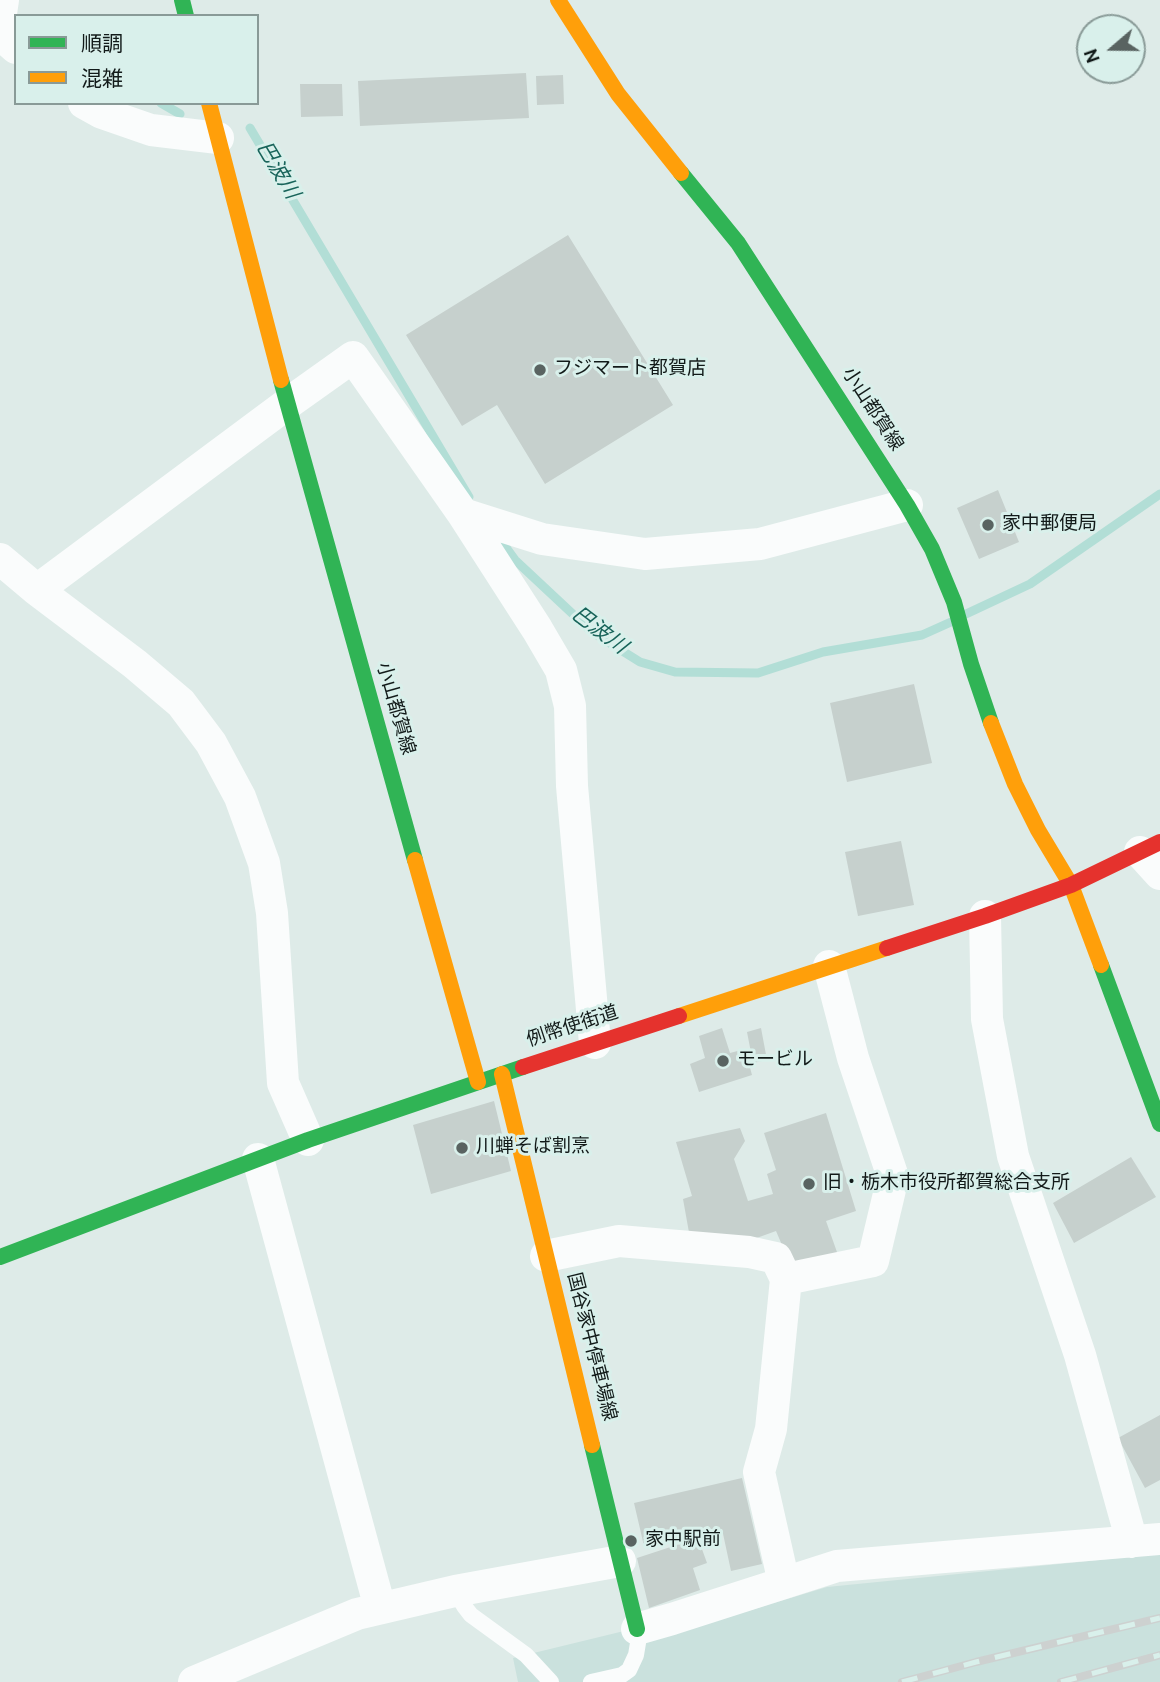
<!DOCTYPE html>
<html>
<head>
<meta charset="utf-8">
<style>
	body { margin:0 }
	#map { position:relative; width:1160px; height:1682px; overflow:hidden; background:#deebe8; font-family:Overpass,"Noto Sans JP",sans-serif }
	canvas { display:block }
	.legend { position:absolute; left:14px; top:14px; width:245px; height:91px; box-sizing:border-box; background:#d9f0eb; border:2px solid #899a97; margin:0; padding:9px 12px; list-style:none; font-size:21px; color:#121a19 }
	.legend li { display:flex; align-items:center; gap:14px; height:35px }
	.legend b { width:35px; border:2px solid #899a97 }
	.north { position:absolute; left:1076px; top:14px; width:70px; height:70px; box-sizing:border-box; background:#d9f0eb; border:2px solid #899a97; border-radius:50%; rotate:250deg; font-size:19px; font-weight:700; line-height:28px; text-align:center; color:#121a19 }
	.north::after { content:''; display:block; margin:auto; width:24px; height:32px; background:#596361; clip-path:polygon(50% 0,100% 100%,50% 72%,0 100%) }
</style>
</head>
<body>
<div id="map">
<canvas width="1160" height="1682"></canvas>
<ul class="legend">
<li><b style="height:9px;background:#30b455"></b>順調</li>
<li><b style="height:9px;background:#ff9f0a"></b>混雑</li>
</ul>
<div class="north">N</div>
</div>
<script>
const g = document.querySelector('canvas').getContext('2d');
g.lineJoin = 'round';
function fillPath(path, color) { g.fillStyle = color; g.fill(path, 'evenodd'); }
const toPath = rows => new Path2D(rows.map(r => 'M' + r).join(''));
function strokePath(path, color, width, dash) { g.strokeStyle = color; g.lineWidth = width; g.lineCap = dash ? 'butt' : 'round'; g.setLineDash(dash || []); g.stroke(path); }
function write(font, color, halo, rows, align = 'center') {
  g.font = font + ' Overpass,"Noto Sans JP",sans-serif'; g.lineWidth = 6; g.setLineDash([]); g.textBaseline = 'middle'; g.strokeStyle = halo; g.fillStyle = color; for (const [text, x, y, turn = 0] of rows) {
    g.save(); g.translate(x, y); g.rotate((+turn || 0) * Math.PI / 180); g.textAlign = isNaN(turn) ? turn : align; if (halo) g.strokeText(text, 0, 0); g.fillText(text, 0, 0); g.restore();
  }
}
fillPath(toPath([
	[1160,1554,1160,1682,518,1682,513,1658,624,1631,678,1632,827,1587]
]), '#cae1dd');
strokePath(toPath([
	[161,103,180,114],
	[250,128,469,497],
	[496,534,515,560,592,632,640,662,675,672,758,673,823,652,922,635,951,622],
	[966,614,1030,584,1160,494]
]), '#b2ded6', 9);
fillPath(toPath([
	[526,73,529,118,360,126,358,81],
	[563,75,564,104,537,105,536,76],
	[300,84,342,84,343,116,301,117],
	[568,235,673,405,545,484,497,405,462,426,406,335],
	[998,490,1019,542,979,559,957,508],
	[914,684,932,763,847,782,830,703],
	[901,841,914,905,858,916,845,852],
	[722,1028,730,1053,745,1049,752,1075,699,1092,690,1064,705,1058,699,1036],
	[761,1028,767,1060,753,1063,747,1032],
	[494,1101,511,1171,431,1194,413,1125],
	[826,1113,856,1211,826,1221,838,1255,791,1266,776,1231,740,1244,690,1238,683,1199,692,1196,676,1142,740,1128,745,1141,734,1159,748,1201,773,1194,767,1174,776,1170,764,1133],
	[1131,1157,1156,1197,1074,1243,1053,1203],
	[1160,1415,1160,1480,1145,1488,1118,1438],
	[742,1478,762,1564,731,1571,722,1529,644,1546,634,1503],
	[698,1538,707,1563,693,1568,700,1590,649,1608,637,1558]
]), '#c6d0cd');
strokePath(toPath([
	[455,1591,464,1606,471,1615,526,1655,551,1682],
	[591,1682,622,1675,629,1670,636,1655,638,1643,637,1629]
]), '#fafcfc', 16);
strokePath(toPath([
	[0,20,3,0],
	[0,34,16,48],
	[84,103,102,113,151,130,218,138],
	[463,514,542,539,645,554,760,544,907,505],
	[0,559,37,590,135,664,181,703,211,743,240,797,264,863,272,913,283,1083,308,1140],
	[37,590,287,404,353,357,463,514,537,629,561,670,570,706,572,786,595,1043],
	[1140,852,1160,874],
	[985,916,987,1019,1013,1156,1080,1355,1129,1531,1131,1542],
	[258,1159,380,1608],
	[546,1256,619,1241,749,1252,776,1258,786,1279,873,1261,893,1177,853,1058,829,966],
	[784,1583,759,1472,771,1429,786,1279],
	[637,1629,672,1619,837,1566,1160,1539],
	[194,1682,357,1614,455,1591,620,1561]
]), '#fafcfc', 32);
strokePath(toPath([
	[182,0,186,16],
	[681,173,738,243,907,505,932,549,954,602,971,664,991,723],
	[281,380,415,860],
	[1101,965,1160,1124],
	[0,1257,308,1140,523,1067],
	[592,1445,637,1629]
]), '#30b455', 16);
strokePath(toPath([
	[558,0,618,94,681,173],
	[209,103,281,380],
	[991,723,1015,784,1038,830,1071,885,1101,965],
	[415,860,478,1082],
	[679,1016,887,948],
	[502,1074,592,1445]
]), '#ff9f0a', 16);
strokePath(toPath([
	[887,948,985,916,1071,885,1160,842],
	[523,1067,679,1016]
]), '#e5322d', 16);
const rail = toPath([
	[902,1682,976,1662,1160,1618],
	[1061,1682,1160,1655]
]);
strokePath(rail, '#cdd1d0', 8);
strokePath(rail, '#d9f0eb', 5, [16]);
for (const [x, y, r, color] of [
	[540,370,7,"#596361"],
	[988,525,7,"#596361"],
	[723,1061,7,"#596361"],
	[462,1148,7,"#596361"],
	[809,1184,7,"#596361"],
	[631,1541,7,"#596361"]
]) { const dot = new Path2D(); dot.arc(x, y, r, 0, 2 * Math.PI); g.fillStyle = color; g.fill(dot); strokePath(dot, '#d9f0eb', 2.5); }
write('19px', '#121a19', '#d9f0eb', [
	["フジマート都賀店",554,370],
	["家中郵便局",1002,525],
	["モービル",737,1061],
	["川蝉そば割烹",476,1148],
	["旧・栃木市役所都賀総合支所",823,1184],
	["家中駅前",645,1541]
], 'left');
write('19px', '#121a19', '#d9f0eb', [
	["小山都賀線",871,410,57],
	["小山都賀線",394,709,74],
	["例幣使街道",573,1028,-18],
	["国谷家中停車場線",590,1347,76]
]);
write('italic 21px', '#18645a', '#d9f0eb', [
	["巴波川",276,171,59],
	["巴波川",598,632,37]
]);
</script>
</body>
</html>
